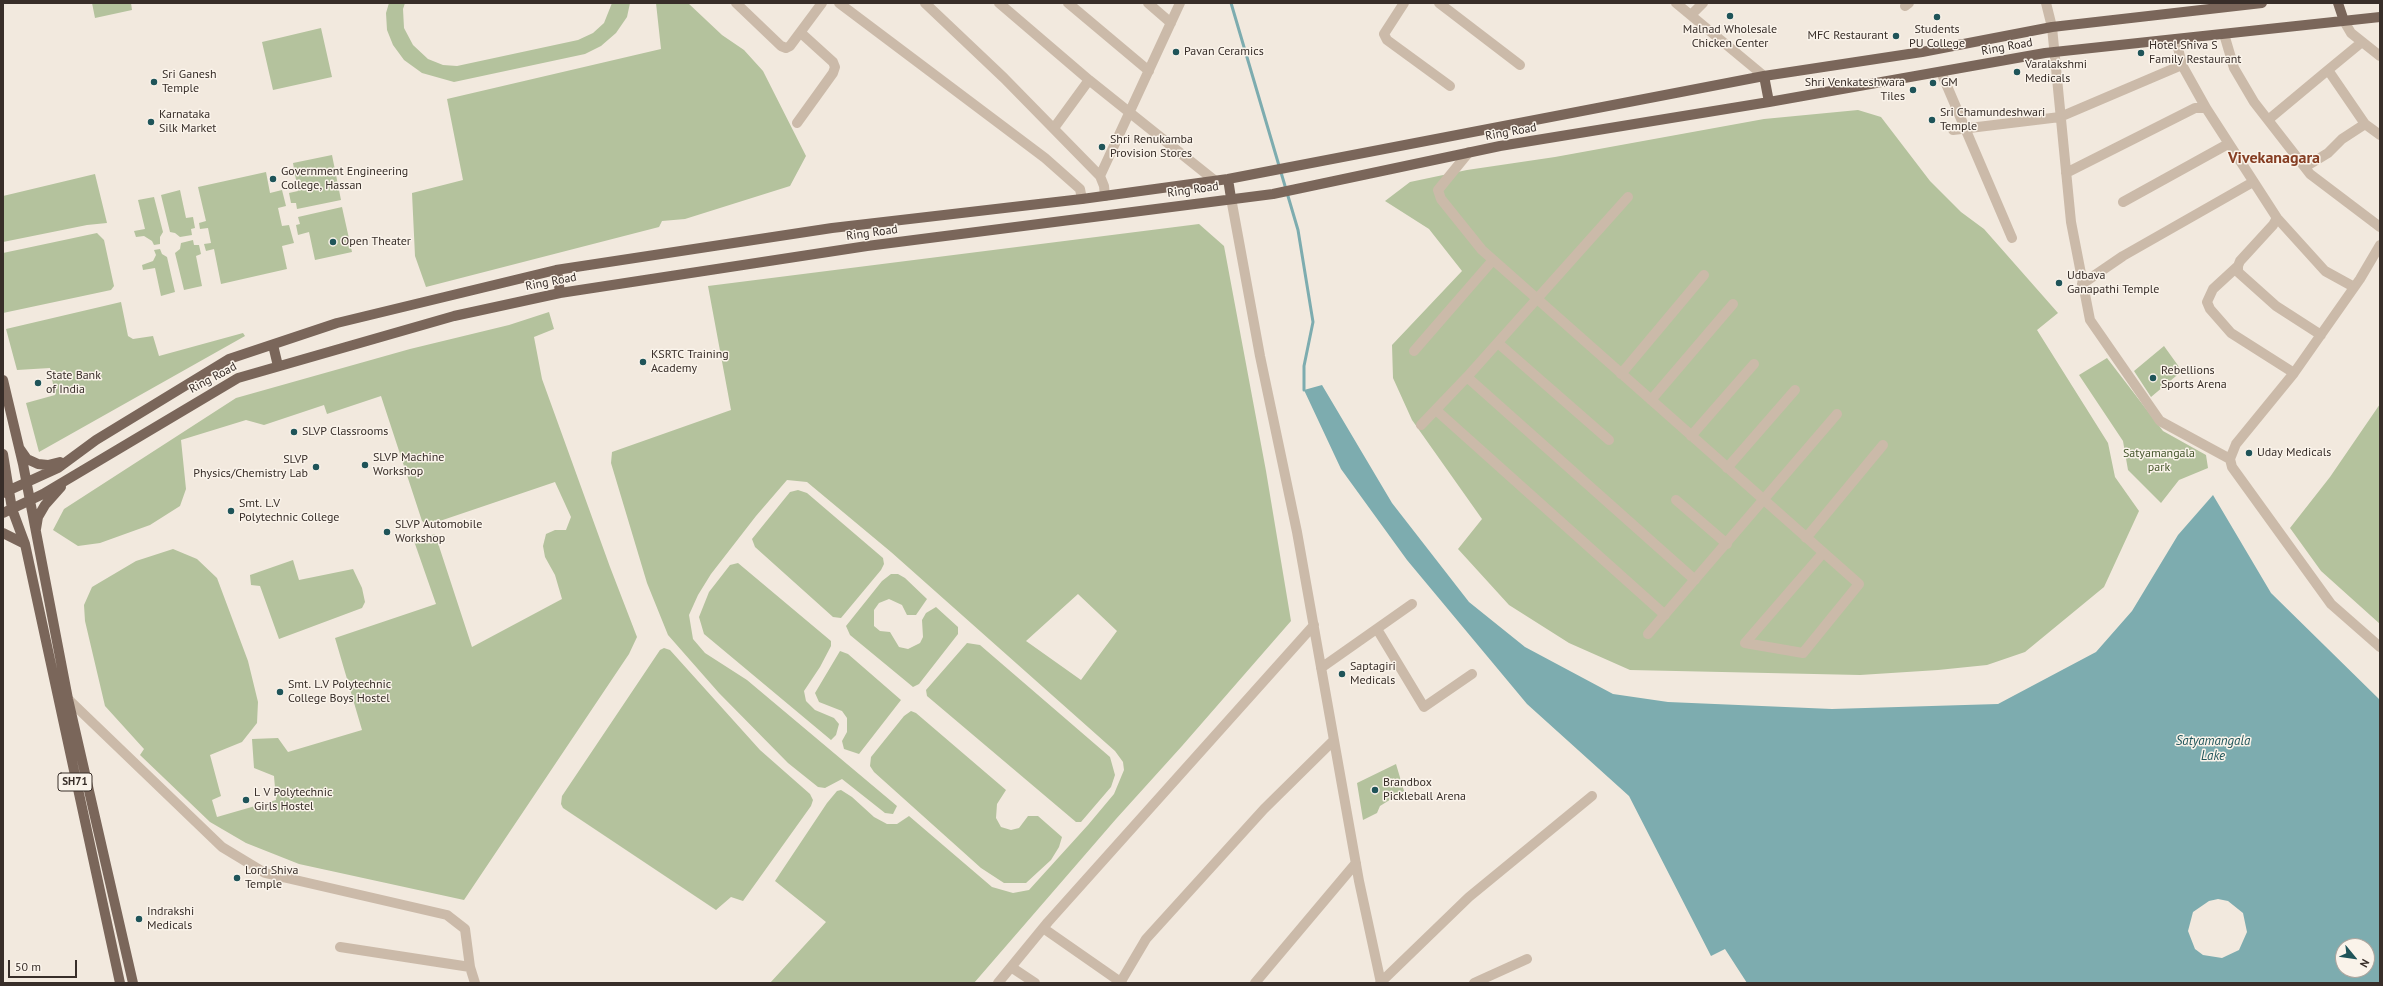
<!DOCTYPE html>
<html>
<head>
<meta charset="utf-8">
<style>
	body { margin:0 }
	#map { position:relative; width:2383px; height:986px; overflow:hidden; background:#f2e9de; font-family:"PT Sans",sans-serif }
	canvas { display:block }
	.frame { position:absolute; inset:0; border:4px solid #382e29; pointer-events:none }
	.north { position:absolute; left:2335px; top:938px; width:40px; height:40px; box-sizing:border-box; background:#faf3ea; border:1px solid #aca49d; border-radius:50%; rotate:119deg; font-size:11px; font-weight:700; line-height:16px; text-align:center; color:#382e29 }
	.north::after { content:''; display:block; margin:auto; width:14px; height:18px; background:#1f5459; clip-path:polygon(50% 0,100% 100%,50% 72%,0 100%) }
	.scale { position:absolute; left:8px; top:960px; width:69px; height:18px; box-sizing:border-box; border:2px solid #382e29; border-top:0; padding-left:5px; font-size:12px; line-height:14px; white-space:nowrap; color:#382e29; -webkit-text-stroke:3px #faf3ea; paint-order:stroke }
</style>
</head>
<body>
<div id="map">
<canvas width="2383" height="986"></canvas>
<div class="frame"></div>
<div class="north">N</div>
<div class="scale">50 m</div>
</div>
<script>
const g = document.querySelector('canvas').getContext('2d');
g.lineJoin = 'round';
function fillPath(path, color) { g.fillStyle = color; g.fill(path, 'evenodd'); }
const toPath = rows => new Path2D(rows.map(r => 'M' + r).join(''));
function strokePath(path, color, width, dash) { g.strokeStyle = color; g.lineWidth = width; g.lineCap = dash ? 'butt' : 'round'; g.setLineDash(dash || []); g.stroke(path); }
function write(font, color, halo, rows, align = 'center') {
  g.font = font + ' "PT Sans",sans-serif'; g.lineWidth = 3; g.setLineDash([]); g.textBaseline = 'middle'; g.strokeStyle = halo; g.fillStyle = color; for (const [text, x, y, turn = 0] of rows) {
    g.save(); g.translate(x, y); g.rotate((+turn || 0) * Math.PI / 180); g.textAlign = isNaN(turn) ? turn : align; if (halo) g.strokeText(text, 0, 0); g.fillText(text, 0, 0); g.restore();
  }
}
fillPath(toPath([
	[92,3,131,3,132,10,95,18],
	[389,3,405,3,403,9,404,28,413,45,428,59,443,65,457,66,578,40,593,33,604,23,612,3,630,3,627,17,616,33,601,46,585,54,454,82,422,73,404,60,393,45,387,30,386,13],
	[656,3,688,3,722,35,744,50,763,71,806,156,790,186,685,219,662,221,659,227,426,287,415,256,412,193,463,180,447,99,661,49],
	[321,28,332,77,273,90,262,42],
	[1858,110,1881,117,1930,181,1961,212,1984,229,2058,313,2037,330,2108,443,2115,477,2139,511,2104,587,2025,652,1987,665,1938,670,1860,675,1630,670,1569,643,1509,605,1458,549,1482,519,1412,420,1393,378,1392,345,1462,271,1429,229,1385,201,1410,182,1467,170,1555,157,1764,119],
	[332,155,341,200,297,209,296,203,291,203,289,193,298,191,293,163],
	[266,172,270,193,282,190,286,206,278,208,282,226,289,225,294,243,282,246,287,269,221,284,214,249,206,251,204,244,211,243,208,228,200,229,199,223,206,221,198,187],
	[95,174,107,223,87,225,3,242,3,196],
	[180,190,186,218,193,217,195,228,191,229,192,235,180,237,175,233,170,232,161,195],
	[154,197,163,232,160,237,160,244,154,245,152,241,144,236,136,237,134,231,145,229,138,200],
	[342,207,352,252,315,260,309,232,298,235,296,225,300,224,298,217],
	[1199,224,1224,246,1266,471,1291,621,1182,746,1116,819,974,983,770,983,826,922,775,881,827,803,837,791,841,790,852,797,874,817,887,824,897,824,909,816,992,887,1013,893,1029,890,1088,825,1114,794,1124,770,1123,762,1115,751,891,552,807,482,787,480,756,516,711,574,698,595,689,615,693,639,705,653,747,680,897,806,893,814,885,813,842,779,825,788,818,787,788,763,719,693,668,635,647,583,611,463,612,452,731,410,708,286],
	[1078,594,1117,631,1081,680,1026,641],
	[97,233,104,240,114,286,111,290,3,313,3,253],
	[193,240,194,245,199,245,201,254,196,256,202,286,184,290,175,253,180,249,181,243],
	[160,249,162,254,167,257,175,292,161,296,155,268,143,270,142,265,153,261,156,255,154,250],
	[121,302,128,336,133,339,153,336,159,356,243,333,245,336,39,452,26,403,55,395,50,368,17,370,6,329],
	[549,312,554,329,534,337,542,379,610,567,637,637,629,654,464,900,299,864,246,843,210,822,140,755,144,749,105,706,85,621,84,605,92,587,136,561,173,549,197,559,217,578,248,661,258,702,257,723,242,742,210,755,221,796,212,800,217,817,276,800,274,776,254,768,252,739,278,738,288,752,362,730,335,638,436,604,414,541,435,534,472,647,562,599,555,575,545,557,543,546,546,534,555,530,566,530,571,517,555,482,428,525,422,521,381,396,327,414,324,405,264,425,246,420,181,440,186,489,180,506,150,525,100,543,78,546,53,530,64,509,236,398,410,349,509,325],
	[2164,346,2182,371,2151,397,2134,371],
	[2107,358,2163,431,2206,455,2208,468,2179,480,2161,503,2128,470,2123,441,2079,375],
	[2380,404,2380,624,2321,571,2290,528,2330,477],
	[798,490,807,493,883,558,884,564,881,570,841,618,833,617,755,547,752,539,790,492],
	[293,560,299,580,353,569,362,588,365,602,362,608,279,639,260,586,251,585,250,575],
	[738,563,831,641,831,646,820,667,804,691,806,701,815,710,834,718,839,724,836,735,831,740,704,634,699,617,709,592,730,565],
	[891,574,898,574,905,578,927,599,916,615,907,615,902,605,889,599,879,603,874,610,874,626,880,631,890,632,899,647,908,649,920,643,923,637,922,620,926,613,936,607,958,627,958,634,919,684,913,687,850,635,846,626,882,581],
	[967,643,980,645,1110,757,1115,775,1111,787,1081,822,1076,822,927,696,926,690],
	[664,648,670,650,760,750,810,794,813,800,811,806,743,901,731,897,716,910,563,808,561,804,562,796,660,650],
	[840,651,848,654,901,700,859,754,844,749,842,741,847,732,847,718,842,711,819,702,815,693],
	[911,711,916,713,1006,790,997,804,996,818,1001,827,1011,830,1019,828,1028,816,1038,816,1062,837,1059,847,1051,860,1026,883,1004,883,981,868,874,772,870,766,871,757,904,716],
	[1396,764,1404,791,1380,806,1377,813,1363,820,1357,783]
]), '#b4c29d');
fillPath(toPath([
	[1322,385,1392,503,1469,602,1525,647,1613,694,1668,702,1832,709,1998,704,2096,652,2132,611,2178,535,2213,495,2271,593,2380,700,2380,983,1747,983,1725,949,1711,956,1629,796,1527,704,1407,560,1341,469,1304,390],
	[2218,899,2228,901,2243,913,2247,932,2239,950,2222,958,2203,955,2195,949,2188,931,2193,912,2209,901],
	[2343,946,2367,946,2367,970,2343,970]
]), '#7dacaf');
strokePath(toPath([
	[1231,3,1298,230,1313,322,1304,366,1304,390]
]), '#7dacaf', 3);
strokePath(toPath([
	[736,3,781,46,786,48,790,46,822,3],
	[839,3,1045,158,1080,189,1082,199],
	[925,3,1004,78,1100,176,1104,186,1105,196],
	[999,3,1089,80,1214,180],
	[1068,3,1149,71],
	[1148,3,1171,23],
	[1404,3,1384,34,1387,40,1450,86],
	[1439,3,1520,65],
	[1676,3,1764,76],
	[2046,3,2052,27,2071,222,2090,320,2160,421,2230,459],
	[1905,6,1909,3],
	[1691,15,1703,3],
	[2344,21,2351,33,2380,56],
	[2224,34,2234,68,2254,102,2310,174,2380,227],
	[2176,39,2182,65,2206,108],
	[2362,42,2328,70,2365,124,2380,135],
	[1941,72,2012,238],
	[2268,120,2328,70],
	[797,123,833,73,835,67,833,62,801,33],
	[1054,128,1089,80],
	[1953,130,2060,117,2182,65],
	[1469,152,1438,190,1441,199,1482,250,1859,584,1803,653,1745,643],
	[2305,167,2328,153,2342,139,2365,124],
	[2066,173,2195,108,2206,108,2277,218,2325,271,2354,287],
	[1100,176,1180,3],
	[1231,198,1260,356,1297,532,1359,881,1381,983],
	[2123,202,2228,144],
	[2277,218,2273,225,2240,261,2238,266,2238,272,2276,306,2321,335],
	[2380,245,2360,279,2294,373,2236,444,2230,459,2232,467,2331,604,2380,647],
	[2238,266,2213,289,2207,302,2210,309,2231,333,2294,373],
	[2082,284,2123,256,2253,182],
	[1498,343,1609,440],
	[1414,351,1493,260],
	[1621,374,1704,275],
	[1467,377,1695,580],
	[1651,400,1733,304],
	[1436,410,1665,615],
	[1421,425,1467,377,1628,197],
	[1691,436,1754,364],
	[1727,468,1795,390],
	[1676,500,1727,544],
	[1806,538,1883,445],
	[1377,629,1424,707,1472,674],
	[1648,634,1837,414],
	[1745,643,1823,553],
	[1321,668,1412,604],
	[68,699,222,847,265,873,447,915,465,929,470,967,475,983],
	[1043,928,1122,983],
	[340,947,470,967],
	[1011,967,1035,983],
	[998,983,1048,922,1314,625],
	[1120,983,1146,939,1264,809,1334,740],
	[1255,983,1356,863],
	[1380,983,1469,897,1592,796],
	[1474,983,1527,959]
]), '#cbbaa9', 10);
strokePath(toPath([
	[2338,3,2344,21],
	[1764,76,1769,102],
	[1228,179,1231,198],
	[557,270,560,293],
	[273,345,278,366],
	[3,380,23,464,68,699,133,983],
	[20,449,27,459,38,464,48,465,60,462],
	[3,454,12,509,25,544,120,983],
	[3,493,58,468,96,440,229,359,337,323,556,270,832,228,1082,199,1228,179,1764,76,1922,52,2052,27,2262,3],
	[3,513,43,494,238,378,454,316,560,293,867,246,1273,194,1500,146,1769,102,2045,53,2380,17],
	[36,529,38,517,45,505,61,487],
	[3,533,25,544]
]), '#7a665a', 10);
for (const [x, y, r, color] of [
	[1730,16,4,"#1f5459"],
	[1937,17,4,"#1f5459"],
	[1896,36,4,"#1f5459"],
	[1176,52,4,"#1f5459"],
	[2141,53,4,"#1f5459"],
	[2017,72,4,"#1f5459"],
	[154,82,4,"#1f5459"],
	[1933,83,4,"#1f5459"],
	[1913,90,4,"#1f5459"],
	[1932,120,4,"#1f5459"],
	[151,122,4,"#1f5459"],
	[1102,147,4,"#1f5459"],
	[273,179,4,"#1f5459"],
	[333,242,4,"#1f5459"],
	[2059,283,4,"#1f5459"],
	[643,362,4,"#1f5459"],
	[2153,378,4,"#1f5459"],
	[38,383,4,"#1f5459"],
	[294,432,4,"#1f5459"],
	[2249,453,4,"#1f5459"],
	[365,465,4,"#1f5459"],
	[316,467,4,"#1f5459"],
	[231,511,4,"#1f5459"],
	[387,532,4,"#1f5459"],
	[1342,674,4,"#1f5459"],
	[280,692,4,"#1f5459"],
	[1375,790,4,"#1f5459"],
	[246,800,4,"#1f5459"],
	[237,878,4,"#1f5459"],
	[139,919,4,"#1f5459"]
]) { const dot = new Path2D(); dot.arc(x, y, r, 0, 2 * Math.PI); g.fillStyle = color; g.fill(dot); strokePath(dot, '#faf3ea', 1.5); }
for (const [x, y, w] of [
	[75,782,34]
]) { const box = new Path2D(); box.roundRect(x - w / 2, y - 9, w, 18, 3); g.fillStyle = '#faf3ea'; g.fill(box); strokePath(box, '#382e29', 1); }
write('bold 11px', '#382e29', null, [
	["SH71",75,782]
]);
write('12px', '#382e29', '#faf3ea', [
	["Malnad Wholesale",1730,30,"center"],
	["Chicken Center",1730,44,"center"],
	["Students",1937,30,"center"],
	["PU College",1937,44,"center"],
	["MFC Restaurant",1888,36,"right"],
	["Hotel Shiva S",2149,46],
	["Family Restaurant",2149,60],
	["Pavan Ceramics",1184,52],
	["Varalakshmi",2025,65],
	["Medicals",2025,79],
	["Sri Ganesh",162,75],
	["Temple",162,89],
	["Shri Venkateshwara",1905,83,"right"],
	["Tiles",1905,97,"right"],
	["GM",1941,83],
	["Sri Chamundeshwari",1940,113],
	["Temple",1940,127],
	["Karnataka",159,115],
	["Silk Market",159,129],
	["Shri Renukamba",1110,140],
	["Provision Stores",1110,154],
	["Government Engineering",281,172],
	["College, Hassan",281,186],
	["Open Theater",341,242],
	["Udbava",2067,276],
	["Ganapathi Temple",2067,290],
	["KSRTC Training",651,355],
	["Academy",651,369],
	["Rebellions",2161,371],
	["Sports Arena",2161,385],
	["State Bank",46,376],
	["of India",46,390],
	["SLVP Classrooms",302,432],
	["Uday Medicals",2257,453],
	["SLVP Machine",373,458],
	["Workshop",373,472],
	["SLVP",308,460,"right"],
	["Physics/Chemistry Lab",308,474,"right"],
	["Smt. L.V",239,504],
	["Polytechnic College",239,518],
	["SLVP Automobile",395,525],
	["Workshop",395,539],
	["Saptagiri",1350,667],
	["Medicals",1350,681],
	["Smt. L.V Polytechnic",288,685],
	["College Boys Hostel",288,699],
	["Brandbox",1383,783],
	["Pickleball Arena",1383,797],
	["L V Polytechnic",254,793],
	["Girls Hostel",254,807],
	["Lord Shiva",245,871],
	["Temple",245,885],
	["Indrakshi",147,912],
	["Medicals",147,926]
], 'left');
write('12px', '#382e29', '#faf3ea', [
	["Ring Road",2007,47,-10],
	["Ring Road",1511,132,-10],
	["Ring Road",1193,190,-8],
	["Ring Road",872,233,-8],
	["Ring Road",551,282,-11],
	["Ring Road",213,378,-28]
]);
write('12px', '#46562d', '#faf3ea', [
	["Satyamangala",2159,454],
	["park",2159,468]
]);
write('italic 13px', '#1f5459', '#faf3ea', [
	["Satyamangala",2213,741],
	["Lake",2213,756]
]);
write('bold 16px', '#863e23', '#faf3ea', [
	["Vivekanagara",2274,158]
]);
</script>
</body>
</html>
